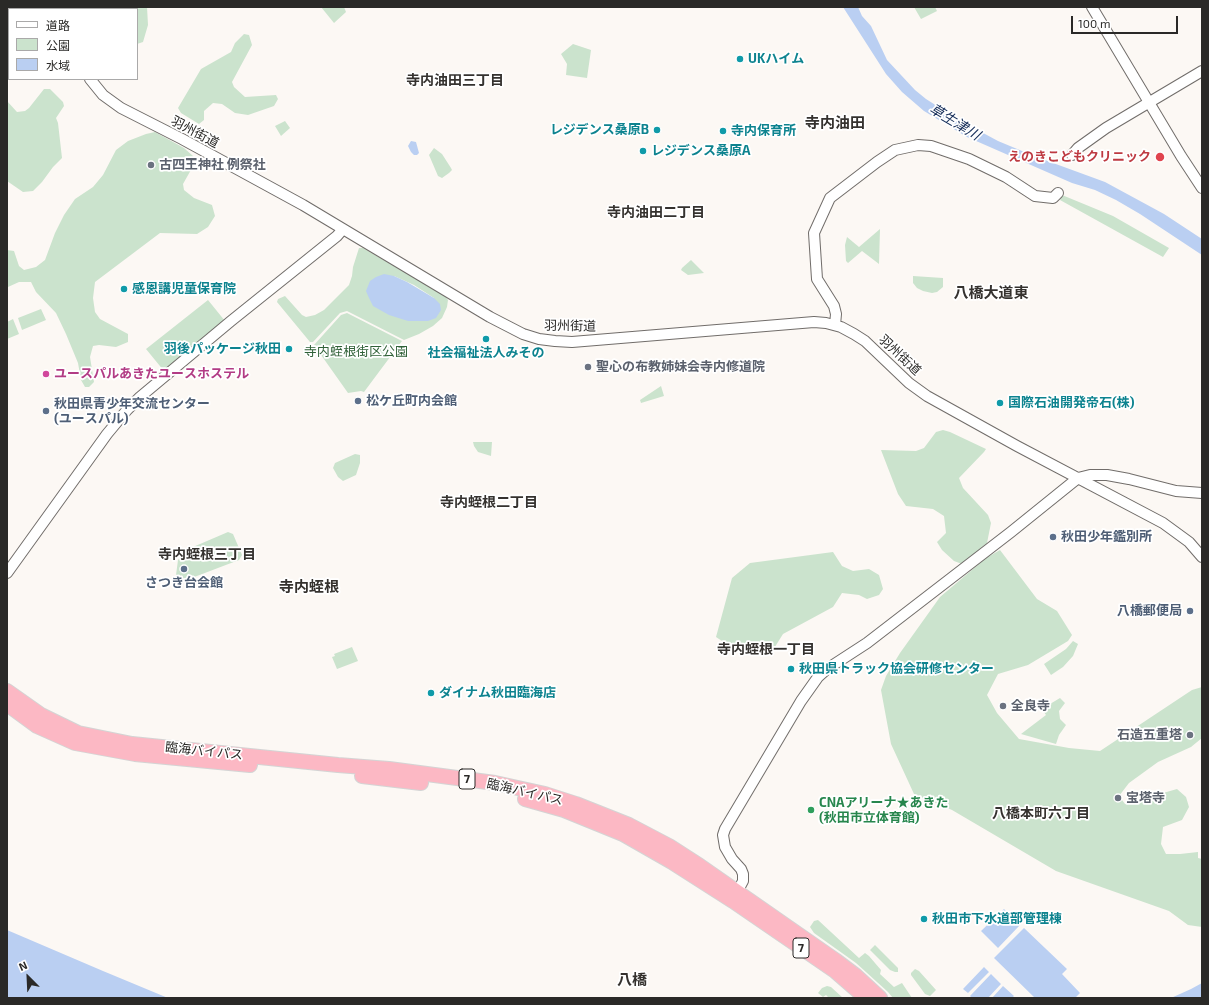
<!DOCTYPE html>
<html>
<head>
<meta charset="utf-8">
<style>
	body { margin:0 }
	#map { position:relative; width:1209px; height:1005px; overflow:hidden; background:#fcf8f4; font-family:"Exo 2","Noto Sans JP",sans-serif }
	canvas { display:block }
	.frame { position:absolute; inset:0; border:8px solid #2a2927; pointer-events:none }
	.legend { position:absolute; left:8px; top:8px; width:130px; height:72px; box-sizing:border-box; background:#fff; border:1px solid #aaa9a9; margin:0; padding:5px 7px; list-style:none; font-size:12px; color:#2a2927 }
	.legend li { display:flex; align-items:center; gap:8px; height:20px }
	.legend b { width:20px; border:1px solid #aaa9a9 }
	.north { position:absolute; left:8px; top:957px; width:40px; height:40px; -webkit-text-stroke:3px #fff; paint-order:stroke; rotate:336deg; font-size:11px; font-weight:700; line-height:16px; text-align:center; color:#2a2927 }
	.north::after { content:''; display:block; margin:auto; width:14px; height:18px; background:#2a2927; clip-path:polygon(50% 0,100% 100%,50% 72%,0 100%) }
	.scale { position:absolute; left:1071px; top:16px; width:107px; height:18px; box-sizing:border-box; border:2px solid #2a2927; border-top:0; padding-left:5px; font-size:12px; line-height:14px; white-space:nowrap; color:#2a2927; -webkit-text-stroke:3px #fff; paint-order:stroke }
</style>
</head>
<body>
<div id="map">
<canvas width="1209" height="1005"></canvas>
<div class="frame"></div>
<ul class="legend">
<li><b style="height:5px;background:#fff"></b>道路</li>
<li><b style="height:11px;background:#cbe3cd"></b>公園</li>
<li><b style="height:11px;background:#bacff2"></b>水域</li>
</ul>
<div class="north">N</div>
<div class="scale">100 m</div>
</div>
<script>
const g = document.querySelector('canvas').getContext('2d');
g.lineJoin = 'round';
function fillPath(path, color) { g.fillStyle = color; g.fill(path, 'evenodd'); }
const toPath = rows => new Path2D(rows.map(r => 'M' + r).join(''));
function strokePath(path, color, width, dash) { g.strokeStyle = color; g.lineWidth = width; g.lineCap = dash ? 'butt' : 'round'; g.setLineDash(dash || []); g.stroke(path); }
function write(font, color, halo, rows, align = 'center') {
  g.font = font + ' "Exo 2","Noto Sans JP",sans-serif'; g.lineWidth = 3.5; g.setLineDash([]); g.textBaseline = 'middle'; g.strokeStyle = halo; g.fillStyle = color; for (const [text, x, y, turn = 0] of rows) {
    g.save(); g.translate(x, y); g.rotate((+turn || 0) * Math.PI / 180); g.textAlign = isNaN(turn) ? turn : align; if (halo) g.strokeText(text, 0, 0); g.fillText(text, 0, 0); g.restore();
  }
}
fillPath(toPath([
	[7,7,27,7,26,9,9,9,9,36,7,40],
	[116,7,147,7,148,25,143,42,137,44,137,9,116,9],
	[321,7,344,7,346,12,334,23],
	[914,7,935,7,937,11,921,19],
	[244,34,249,35,252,45,232,82,234,87,245,97,276,95,278,99,274,106,248,115,235,113,222,104,213,103,204,111,204,120,199,124,181,113,178,108,201,69,231,52,235,43],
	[573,44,591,50,587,78,566,75,567,64,561,54],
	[44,89,50,89,63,102,64,106,56,118,58,123,62,158,53,167,42,182,33,191,23,192,7,181,7,101,17,112,25,111,29,108],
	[285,121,290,128,281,136,275,126],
	[155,132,184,148,193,156,196,161,183,184,184,190,194,198,212,205,215,216,208,227,197,234,160,233,95,282,93,298,95,312,100,319,128,334,128,342,116,347,99,345,93,346,90,357,94,382,89,387,85,387,81,380,78,363,66,334,56,313,36,292,31,282,19,282,8,287,7,289,7,250,14,251,19,266,24,270,36,267,45,260,55,233,64,215,75,199,93,187,103,175,116,150,128,141,146,134],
	[434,148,442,154,451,168,452,170,449,173,442,178,438,176,429,155],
	[1062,195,1113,216,1169,248,1163,257,1060,200],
	[880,229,879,264,862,251,848,263,846,261,845,245,847,237,859,247],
	[359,248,363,248,445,296,448,300,447,307,442,318,433,326,419,334,404,340,347,311,340,313,313,342,310,342,277,302,278,299,285,296,302,315,306,317,315,315,324,310,349,285,352,276,353,267],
	[394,276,414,285,434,298,428,321,408,321],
	[691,260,704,273,688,275,681,270,682,268],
	[913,276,943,278,943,287,937,292,932,293,923,291,917,288,913,283],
	[208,300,225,321,164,371,146,349],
	[41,309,46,320,22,330,18,318],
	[347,313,402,341,364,392,361,391,348,393,314,345,341,315],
	[13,319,19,334,7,339,7,322],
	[661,386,664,396,641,403,640,400],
	[943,430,950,432,986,449,984,452,959,478,963,488,988,515,991,523,987,543,962,564,954,561,942,550,937,542,946,533,944,516,933,509,906,506,898,494,881,450,916,451,924,448,936,432],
	[473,442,492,442,491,456,478,452,474,446],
	[355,454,360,455,360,463,356,475,343,481,338,477,333,468,335,463],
	[228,532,233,534,242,555,239,560,189,579,180,578,176,575,178,560,186,550],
	[1000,550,1037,599,1057,611,1072,635,1068,641,1028,665,998,674,987,695,997,713,1019,739,1069,748,1100,751,1192,690,1202,687,1202,738,1191,747,1158,762,1129,783,1119,796,1125,804,1177,789,1186,797,1189,807,1182,820,1163,827,1161,844,1166,854,1180,854,1198,852,1198,858,1202,859,1202,927,1188,925,1169,911,1056,871,952,810,914,794,891,744,881,690,886,676,900,653,940,597,986,558],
	[833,552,842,566,853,571,869,569,879,575,883,589,879,595,867,599,859,595,842,593,833,607,783,634,773,650,746,652,731,647,716,637,732,578,750,563],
	[1073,641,1078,644,1073,656,1063,667,1051,675,1044,664,1066,649],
	[352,647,358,661,337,669,332,657,335,656,334,654],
	[1060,698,1065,703,1059,711,1060,719,1066,725,1059,735,1056,744,1021,734,1046,715,1044,712,1045,707],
	[818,920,859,958,865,953,869,956,881,970,880,974,894,987,902,983,912,998,893,998,888,992,856,963,814,933,810,927,814,921],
	[875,945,898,968,898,972,895,972,890,970,870,950],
	[915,969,919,971,936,990,930,996,925,994,911,975,911,973],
	[827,986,831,987,843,998,829,998,826,995,823,997,818,993,822,988]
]), '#cbe3cd');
fillPath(toPath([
	[843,7,858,7,862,16,871,26,887,60,915,90,926,99,959,120,998,141,1034,156,1105,182,1164,214,1202,239,1202,255,1140,214,1116,200,1095,190,1072,183,967,137,924,111,902,92,886,74],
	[411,141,416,142,419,153,417,155,414,155,411,152,408,146],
	[384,274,394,276,407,282,434,298,440,304,441,310,436,318,428,321,408,321,389,315,373,306,369,298,366,291,370,281,376,277],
	[1004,909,1020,925,998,948,981,931],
	[1024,928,1067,969,1062,974,1080,993,1075,998,1035,998,994,958],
	[7,930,103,971,168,998,7,998],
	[984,967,989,972,968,993,963,989],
	[991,974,1001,984,988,998,972,998,970,996],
	[1202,983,1202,998,1171,998,1191,989],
	[1003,986,1014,996,1012,998,992,998]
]), '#bacff2');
const tertiary = toPath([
	[55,7,55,9],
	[1092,7,1181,156,1202,188],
	[90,79,103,95,121,108,182,139,303,205,490,317,523,334,539,339,555,341,572,342,814,322,826,323,841,327,854,334,865,341,909,383,927,396,1017,446,1163,523,1189,542,1202,557],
	[1072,155,1078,148,1106,128,1202,71],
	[835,325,836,314,834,306,817,279,814,233,830,198,877,162,895,150,918,145,931,146,969,159,1006,177,1035,196,1053,198,1058,193],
	[7,573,107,434,127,410,140,397,231,321,337,236,343,229],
	[734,898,743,881,743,874,741,869,732,859,725,847,723,835,725,829,801,701,818,677,827,669,867,643,1011,532,1078,478,1090,475,1107,475,1129,479,1176,491,1202,493]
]);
const trunk = toPath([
	[7,691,41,715,78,733,132,744,338,765,389,769,495,783,545,794,576,804,629,825,669,846,700,866,835,960,855,975,880,998],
	[7,704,37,726,75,743,135,754,250,765],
	[362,776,421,783],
	[525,799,564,810,623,834,672,862,733,901,835,971,866,998]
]);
strokePath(tertiary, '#716d6a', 12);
strokePath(trunk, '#d4d4d4', 16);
strokePath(tertiary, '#fff', 10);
strokePath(trunk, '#fcb8c4', 14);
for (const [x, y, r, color] of [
	[740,59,4,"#0f9aa8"],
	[657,130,4,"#0f9aa8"],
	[723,131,4,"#0f9aa8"],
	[643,151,4,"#0f9aa8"],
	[1160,157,5,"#e0444e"],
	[151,165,4,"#6b7280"],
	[124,289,4,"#0f9aa8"],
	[486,339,4,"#0f9aa8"],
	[289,349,4,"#0f9aa8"],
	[588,367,4,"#6b7280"],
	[46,374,4,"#d1479c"],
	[358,401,4,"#5c6f8a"],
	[1000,403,4,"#0f9aa8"],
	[46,411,4,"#5c6f8a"],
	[1053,537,4,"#5c6f8a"],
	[184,569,4,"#5c6f8a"],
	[1190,611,4,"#5c6f8a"],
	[791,669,4,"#0f9aa8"],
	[431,693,4,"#0f9aa8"],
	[1003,706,4,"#6b7280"],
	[1190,735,4,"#6b7280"],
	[1118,798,4,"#6b7280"],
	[811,810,4,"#2e9e5b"],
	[924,919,4,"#0f9aa8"]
]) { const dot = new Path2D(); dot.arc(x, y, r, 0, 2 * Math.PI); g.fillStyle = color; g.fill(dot); strokePath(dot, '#fff', 1.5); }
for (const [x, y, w] of [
	[467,779,16],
	[801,948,16]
]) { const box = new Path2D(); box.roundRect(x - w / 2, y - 10, w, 20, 3); g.fillStyle = '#fff'; g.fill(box); strokePath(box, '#2a2927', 1); }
write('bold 12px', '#2a2927', null, [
	["7",467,779],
	["7",801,948]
]);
write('bold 13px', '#0d838f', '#fff', [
	["UKハイム",748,59],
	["レジデンス桑原B",649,130,"right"],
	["寺内保育所",731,131],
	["レジデンス桑原A",651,151],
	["感恩講児童保育院",132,289],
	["羽後パッケージ秋田",281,349,"right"],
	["社会福祉法人みその",486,353,"center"],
	["国際石油開発帝石(株)",1008,403],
	["秋田県トラック協会研修センター",799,669],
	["ダイナム秋田臨海店",439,693],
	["秋田市下水道部管理棟",932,919]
], 'left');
write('13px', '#2a2927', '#fff', [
	["羽州街道",195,132,28],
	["羽州街道",570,326,1],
	["羽州街道",900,355,43],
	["臨海バイパス",204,751,6],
	["臨海バイパス",525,792,13]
]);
write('bold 13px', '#be3a42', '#fff', [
	["えのきこどもクリニック",1151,157]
], 'right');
write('bold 13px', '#5b616d', '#fff', [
	["古四王神社 例祭社",159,165],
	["聖心の布教姉妹会寺内修道院",596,367],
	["全良寺",1011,706],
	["石造五重塔",1182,735,"right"],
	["宝塔寺",1126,798]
], 'left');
write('13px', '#306138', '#fff', [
	["寺内蛭根街区公園",356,352]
]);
write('bold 13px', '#b23c85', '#fff', [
	["ユースパルあきたユースホステル",54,374]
], 'left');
write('bold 13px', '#4e5e75', '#fff', [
	["松ケ丘町内会館",366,401],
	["秋田県青少年交流センター",54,404],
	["(ユースパル)",54,419],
	["秋田少年鑑別所",1061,537],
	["さつき台会館",184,583,"center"],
	["八橋郵便局",1182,611,"right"]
], 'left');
write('bold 13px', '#27864d', '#fff', [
	["CNAアリーナ★あきた",819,803],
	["(秋田市立体育館)",819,818]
], 'left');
write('bold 14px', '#35322f', '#fff', [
	["寺内油田三丁目",455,80],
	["寺内油田二丁目",656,212],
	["寺内蛭根二丁目",489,502],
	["寺内蛭根三丁目",207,554],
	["寺内蛭根一丁目",766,649],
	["八橋本町六丁目",1041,813]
]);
write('italic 14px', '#152d59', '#fff', [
	["草生津川",955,122,31]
]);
write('bold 15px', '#35322f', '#fff', [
	["寺内油田",835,123],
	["八橋大道東",991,293],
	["寺内蛭根",309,587],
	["八橋",632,980]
]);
</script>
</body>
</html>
